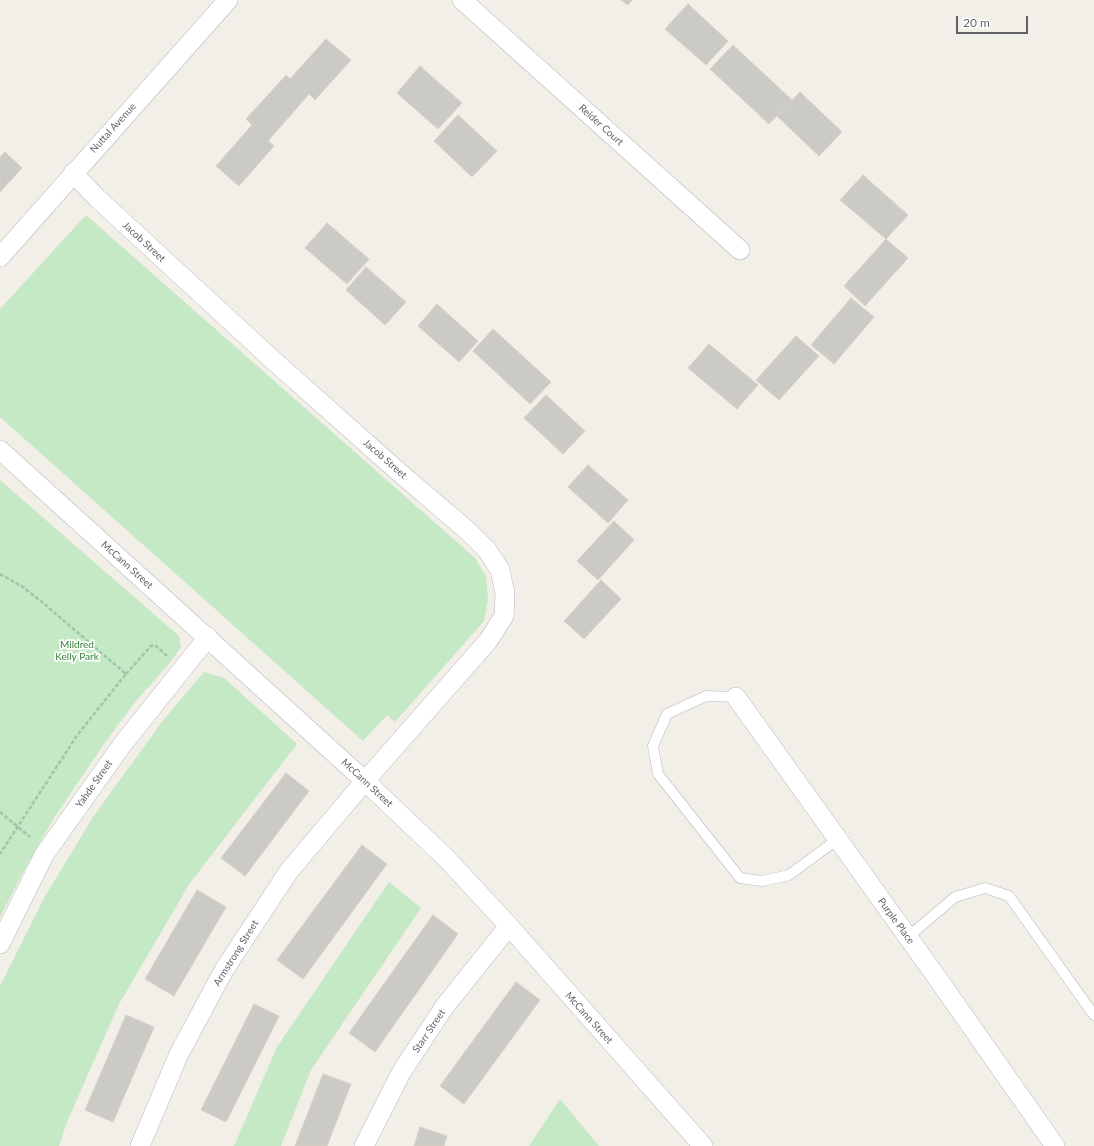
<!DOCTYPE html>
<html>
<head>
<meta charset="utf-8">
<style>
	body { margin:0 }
	#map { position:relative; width:1094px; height:1146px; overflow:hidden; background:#f1efe8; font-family:Lato,sans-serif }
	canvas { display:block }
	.scale { position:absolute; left:956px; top:16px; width:72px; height:18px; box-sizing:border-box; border:2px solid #5f6368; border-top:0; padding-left:5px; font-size:12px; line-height:14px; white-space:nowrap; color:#5f6368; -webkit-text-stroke:3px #fff; paint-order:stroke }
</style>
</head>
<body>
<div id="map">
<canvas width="1094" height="1146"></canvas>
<div class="scale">20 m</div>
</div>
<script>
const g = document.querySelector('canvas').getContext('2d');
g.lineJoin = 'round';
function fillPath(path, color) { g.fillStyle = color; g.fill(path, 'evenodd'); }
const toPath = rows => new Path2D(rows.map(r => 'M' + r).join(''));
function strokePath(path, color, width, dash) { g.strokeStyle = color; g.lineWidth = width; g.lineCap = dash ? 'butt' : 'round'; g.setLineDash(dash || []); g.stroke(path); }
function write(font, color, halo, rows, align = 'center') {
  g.font = font + ' Lato,sans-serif'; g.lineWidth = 3.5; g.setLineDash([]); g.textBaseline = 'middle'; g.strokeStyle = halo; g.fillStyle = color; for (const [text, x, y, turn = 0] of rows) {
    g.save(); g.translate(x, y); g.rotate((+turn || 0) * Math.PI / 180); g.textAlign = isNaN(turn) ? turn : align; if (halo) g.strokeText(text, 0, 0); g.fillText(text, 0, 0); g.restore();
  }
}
fillPath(toPath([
	[86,215,475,558,486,576,488,600,484,621,395,722,387,715,363,741,0,417,0,309],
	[0,480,179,636,181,647,168,665,136,701,106,741,81,778,54,818,22,874,0,917],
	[204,672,224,678,297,744,190,883,119,1004,67,1122,59,1146,0,1146,0,986,44,898,93,817,164,719],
	[389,882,421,908,311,1070,281,1146,234,1146,277,1047],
	[560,1099,599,1146,529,1146]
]), '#c5e8c5');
const building = toPath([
	[621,0,632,0,628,5,621,0],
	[688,4,728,41,706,65,665,29,688,4],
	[326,39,351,60,315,100,309,94,268,141,274,146,239,186,216,166,252,125,246,119,286,75,290,79,326,39],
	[733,45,792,100,769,124,710,69,733,45],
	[420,66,462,103,438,129,397,93,420,66],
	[800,92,842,132,819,156,777,116,800,92],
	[458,115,497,151,472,177,434,141,458,115],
	[5,152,22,168,0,192,0,157,5,152],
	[863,175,908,215,886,239,840,200,863,175],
	[327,223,369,259,347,284,305,248,327,223],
	[886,239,908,258,865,306,844,286,886,239],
	[366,267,406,302,385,325,346,290,366,267],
	[851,298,874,317,834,364,811,345,851,298],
	[437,304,478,341,459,362,418,326,437,304],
	[493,329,551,382,530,404,473,351,493,329],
	[796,336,819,356,779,400,756,380,796,336],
	[709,344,758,385,737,409,688,368,709,344],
	[546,395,585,431,563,454,524,418,546,395],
	[588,465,628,500,608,523,568,487,588,465],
	[614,521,634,540,598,580,577,561,614,521],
	[601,580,621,599,584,639,564,621,601,580],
	[286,773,309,791,245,876,221,858,286,773],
	[362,845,387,864,303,979,277,960,362,845],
	[197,890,226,907,174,996,145,979,197,890],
	[433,915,458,934,375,1052,349,1033,433,915],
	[516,982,540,1000,464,1104,440,1086,516,982],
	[254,1004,279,1016,226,1122,201,1110,254,1004],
	[126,1015,154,1027,113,1122,85,1110,126,1015],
	[323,1074,351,1084,327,1146,295,1146,323,1074],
	[420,1127,447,1136,444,1146,414,1146,420,1127]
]);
fillPath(building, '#cccac5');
strokePath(building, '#d6d1c6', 1);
const lane = toPath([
	[736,697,706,696,667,714,653,746,658,774,740,878,762,881,789,875,838,839],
	[908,937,955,897,985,888,1009,896,1094,1015]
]);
const street = toPath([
	[462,0,740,250],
	[73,173,97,198,275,362,400,473,469,532,487,550,500,570,505,593,504,616,488,641,365,781,289,871,224,970,179,1054,140,1146],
	[0,257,228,0],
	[0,450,365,781,447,859,509,926,703,1146],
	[736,697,938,979,1055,1146],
	[0,944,44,855,122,745,208,637],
	[364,1146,402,1071,445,1006,509,926]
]);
strokePath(lane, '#b5b8bc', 11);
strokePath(street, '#b5b8bc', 20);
strokePath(toPath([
	[0,574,23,587,42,602,126,674,78,734,0,854],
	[126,674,151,646,155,645,167,656],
	[0,812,30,837]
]), '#9cc7a9', 2.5, [4, 2]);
strokePath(lane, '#fff', 10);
strokePath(street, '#fff', 19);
write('10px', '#5f6368', '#fff', [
	["Reider Court",601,125,42],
	["Nuttal Avenue",113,128,-48],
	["Jacob Street",144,242,43],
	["Jacob Street",385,459,41],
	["McCann Street",127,565,42],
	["McCann Street",367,783,43],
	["Yahde Street",94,784,-55],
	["Purple Place",896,921,54],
	["Armstrong Street",236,953,-58],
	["McCann Street",589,1018,48],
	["Starr Street",429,1031,-56]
]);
write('10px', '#348238', '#fff', [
	["Mildred",77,645],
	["Kelly Park",77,657]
]);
</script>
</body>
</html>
